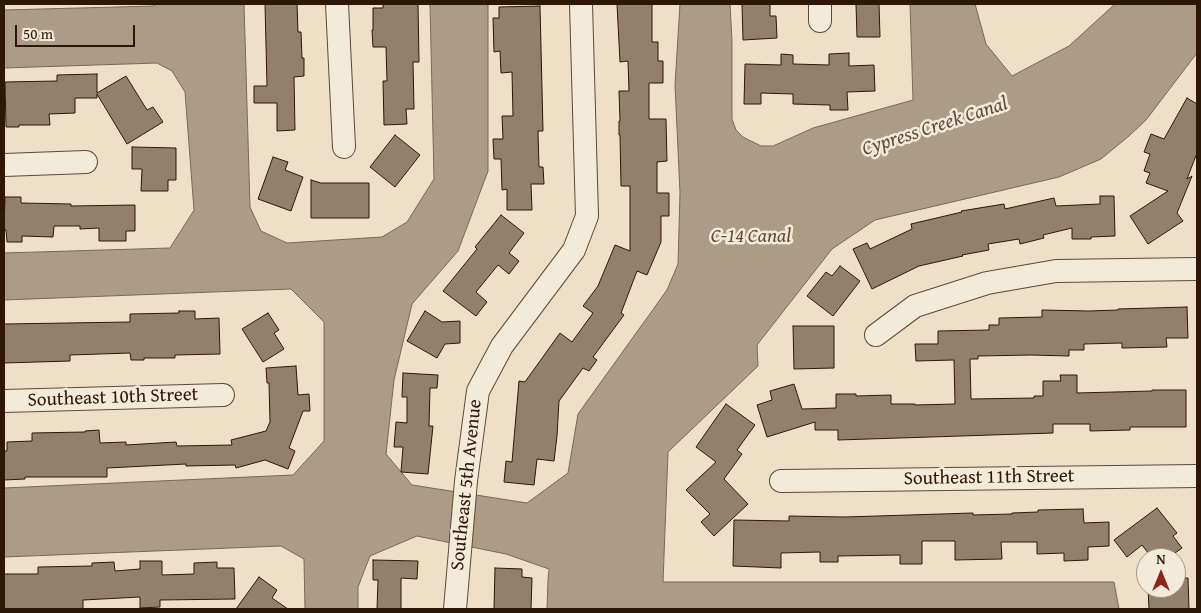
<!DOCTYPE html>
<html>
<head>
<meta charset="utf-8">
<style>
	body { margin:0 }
	#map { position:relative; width:1201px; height:613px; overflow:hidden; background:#ede0c6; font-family:"Gentium Book Plus",serif }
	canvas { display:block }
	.frame { position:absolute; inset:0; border:5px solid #2f1706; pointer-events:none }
	.north { position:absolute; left:1136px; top:548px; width:50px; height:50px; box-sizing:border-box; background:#f3ebda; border:1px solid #a59685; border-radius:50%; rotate:0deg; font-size:14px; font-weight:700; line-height:20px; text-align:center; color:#2f1706 }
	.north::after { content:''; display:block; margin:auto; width:18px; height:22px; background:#8f2418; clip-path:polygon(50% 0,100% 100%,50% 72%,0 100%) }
	.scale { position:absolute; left:15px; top:25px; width:120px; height:22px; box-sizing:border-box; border:2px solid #2f1706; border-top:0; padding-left:6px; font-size:15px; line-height:18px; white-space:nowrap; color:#2f1706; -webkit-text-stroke:4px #f3ebda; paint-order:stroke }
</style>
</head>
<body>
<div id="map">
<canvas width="1201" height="613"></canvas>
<div class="frame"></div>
<div class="north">N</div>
<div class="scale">50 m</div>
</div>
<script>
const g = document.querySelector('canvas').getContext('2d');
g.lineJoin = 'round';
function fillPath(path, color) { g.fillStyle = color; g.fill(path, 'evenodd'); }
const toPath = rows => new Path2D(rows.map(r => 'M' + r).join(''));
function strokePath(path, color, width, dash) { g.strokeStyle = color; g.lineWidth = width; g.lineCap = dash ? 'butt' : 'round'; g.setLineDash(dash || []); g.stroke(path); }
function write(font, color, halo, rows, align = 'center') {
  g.font = font + ' "Gentium Book Plus",serif'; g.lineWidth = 5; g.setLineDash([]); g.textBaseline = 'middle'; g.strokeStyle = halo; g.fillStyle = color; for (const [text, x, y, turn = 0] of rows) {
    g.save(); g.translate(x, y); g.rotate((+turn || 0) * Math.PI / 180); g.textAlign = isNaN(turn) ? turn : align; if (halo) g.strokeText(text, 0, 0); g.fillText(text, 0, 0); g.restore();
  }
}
const water = toPath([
	[157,4,244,4,250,207,261,231,287,243,382,237,407,222,434,179,430,4,488,4,488,171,458,251,412,304,394,380,386,454,412,485,527,503,568,473,578,414,667,290,678,264,680,193,675,85,680,4,730,4,732,41,732,119,736,130,743,137,761,146,773,146,813,128,913,100,910,4,975,4,986,44,1012,76,1069,46,1115,4,1197,4,1197,53,1146,120,1129,136,1101,159,1059,177,875,220,832,249,757,345,758,366,668,452,663,582,1114,582,1119,609,547,609,548,580,549,569,506,554,417,536,370,556,358,587,358,609,305,609,304,559,281,546,4,557,4,488,293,475,324,441,324,322,291,289,4,300,4,253,170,248,194,210,185,92,172,71,157,63,4,68,4,10,153,6,157,4]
]);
fillPath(water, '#ac9c85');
strokePath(water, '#7a6752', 1);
const building = toPath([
	[265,4,297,4,298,32,301,32,302,58,304,58,304,76,294,77,295,130,277,131,277,103,254,103,254,86,267,86,265,4],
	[383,4,418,4,419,62,413,62,414,109,406,109,407,124,384,125,383,81,387,81,386,47,373,47,372,30,373,30,373,8,383,8,383,4],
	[617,4,652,4,652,42,658,42,658,61,663,61,663,83,649,83,649,119,666,119,667,161,657,162,657,193,669,193,669,216,661,216,661,242,647,275,637,271,621,313,624,315,593,357,597,360,589,371,583,368,559,401,557,436,554,461,537,459,534,485,504,482,506,461,512,462,519,381,525,382,560,333,572,342,593,313,583,306,598,286,615,245,630,251,630,186,621,186,620,135,619,135,619,121,620,121,619,91,629,91,628,61,620,62,617,4],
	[742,4,770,4,770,16,776,16,777,38,743,40,742,4],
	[856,4,879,4,880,37,857,37,856,4],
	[540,6,543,131,538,131,539,167,543,167,544,184,531,184,532,210,507,210,507,189,502,190,501,159,494,159,493,139,503,139,502,116,513,116,512,72,501,73,500,51,494,52,493,18,499,18,499,7,540,6],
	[849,53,849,66,874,65,875,91,847,92,848,110,830,110,830,105,793,104,793,94,761,93,761,104,744,104,745,64,781,65,781,54,793,55,793,64,829,65,829,54,849,53],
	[97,74,97,93,126,76,147,110,153,107,163,122,127,144,97,94,97,98,75,98,75,113,49,114,50,125,19,125,19,127,6,127,5,82,57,81,57,75,97,74],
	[1187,98,1197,104,1197,153,1187,179,1192,176,1177,213,1183,221,1148,244,1130,216,1168,191,1146,183,1150,173,1144,171,1150,154,1144,152,1151,134,1164,139,1187,98],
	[395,135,420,155,395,187,370,167,395,135],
	[132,147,176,148,176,180,168,180,168,191,141,191,142,169,132,169,132,147],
	[273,157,288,162,285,170,303,177,291,211,258,199,273,157],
	[311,180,321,183,369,183,369,218,311,218,311,180],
	[1100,196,1114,196,1115,236,1091,237,1091,239,1072,239,1072,228,1043,235,1044,238,1020,244,1019,239,988,244,989,250,962,255,963,256,919,266,872,289,853,249,867,243,870,249,912,229,911,224,962,212,961,211,1004,204,1005,209,1054,198,1056,206,1100,204,1100,196],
	[5,197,21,197,21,203,71,204,71,206,135,205,135,231,126,231,126,241,99,241,99,228,80,229,80,226,54,226,53,237,22,236,22,242,7,242,6,230,4,230,5,197],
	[501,215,524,233,509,253,519,261,509,274,498,265,476,292,487,302,476,316,443,291,477,249,475,247,501,215],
	[840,266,860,281,833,316,807,296,826,272,832,276,840,266],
	[1187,307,1188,338,1166,338,1167,347,1122,348,1122,343,1084,344,1084,350,1069,350,1069,356,1031,355,978,356,978,359,970,359,971,399,1034,398,1034,396,1043,396,1043,381,1061,381,1060,375,1077,375,1077,393,1152,391,1152,390,1186,390,1186,427,1130,427,1130,430,1090,431,1090,424,1053,424,1053,433,838,440,838,430,815,430,815,422,767,437,757,405,772,400,770,391,794,384,802,409,836,408,836,394,856,394,856,396,891,395,891,404,915,404,915,405,955,404,954,360,916,361,915,344,938,344,938,331,989,330,989,325,999,325,999,318,1042,317,1042,310,1089,311,1118,310,1118,309,1187,307],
	[179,311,195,311,195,319,219,318,220,354,175,355,175,358,144,358,144,360,131,360,130,353,70,355,70,361,4,363,4,324,130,322,130,314,179,313,179,311],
	[425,311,442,322,460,321,460,343,445,344,437,358,407,341,425,311],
	[268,313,279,330,274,333,284,349,263,362,242,329,268,313],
	[793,326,834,326,834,368,794,369,793,326],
	[296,366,298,395,309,394,310,411,303,411,289,448,295,451,288,469,265,460,236,468,235,465,186,466,186,464,107,468,107,477,25,477,25,479,4,480,4,451,7,451,7,442,32,441,32,433,85,432,85,431,99,430,100,443,126,442,126,445,176,442,177,446,232,445,231,440,266,431,270,422,269,383,267,383,266,368,296,366],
	[403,373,438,375,437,388,430,388,429,426,433,426,428,474,401,472,403,447,394,447,396,422,407,423,407,397,402,397,403,373],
	[726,404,755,425,737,450,742,454,724,479,748,504,714,536,701,522,710,514,686,490,716,462,696,447,726,404],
	[1157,508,1177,533,1173,536,1182,548,1168,558,1152,558,1142,545,1127,557,1114,540,1157,508],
	[1083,509,1084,523,1109,522,1109,546,1088,547,1088,560,1064,561,1064,553,1037,554,1037,542,1001,542,1002,559,955,560,955,541,922,541,922,564,900,564,900,555,838,556,838,562,820,562,820,552,781,553,781,568,733,566,734,520,789,521,789,516,845,517,973,513,973,515,1012,514,1012,513,1038,512,1038,510,1083,509],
	[373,560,418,561,417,579,401,578,401,609,377,609,378,580,373,580,373,560],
	[140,561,162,561,162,575,194,574,194,563,217,562,217,568,234,568,235,599,160,600,160,607,140,608,140,597,83,600,83,609,4,609,4,574,38,574,38,567,92,566,92,563,114,562,115,571,140,569,140,561],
	[495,568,522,569,522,577,532,578,531,609,494,609,495,568],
	[259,577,277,590,272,598,288,609,236,609,259,577],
	[1176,578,1188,578,1189,609,1149,609,1148,588,1176,588,1176,578]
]);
fillPath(building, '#92806a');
strokePath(building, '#2f1706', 1);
const minor = toPath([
	[337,4,344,147],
	[820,4,820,21],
	[4,165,86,162],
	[876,335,915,306,987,283,1056,271,1197,269],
	[4,401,223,395],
	[781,481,1197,476],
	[455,609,466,481,478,391,502,346,574,250,587,216,581,4]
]);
strokePath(minor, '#5e4936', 24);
strokePath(minor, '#f3ebda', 22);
write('19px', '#2f1706', '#f3ebda', [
	["Southeast 10th Street",113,398,-2],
	["Southeast 11th Street",989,478,-1],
	["Southeast 5th Avenue",467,485,-84]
]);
write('italic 20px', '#614c39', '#f3ebda', [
	["Cypress Creek Canal",935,127,-18],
	["C-14 Canal",751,237]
]);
</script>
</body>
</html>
